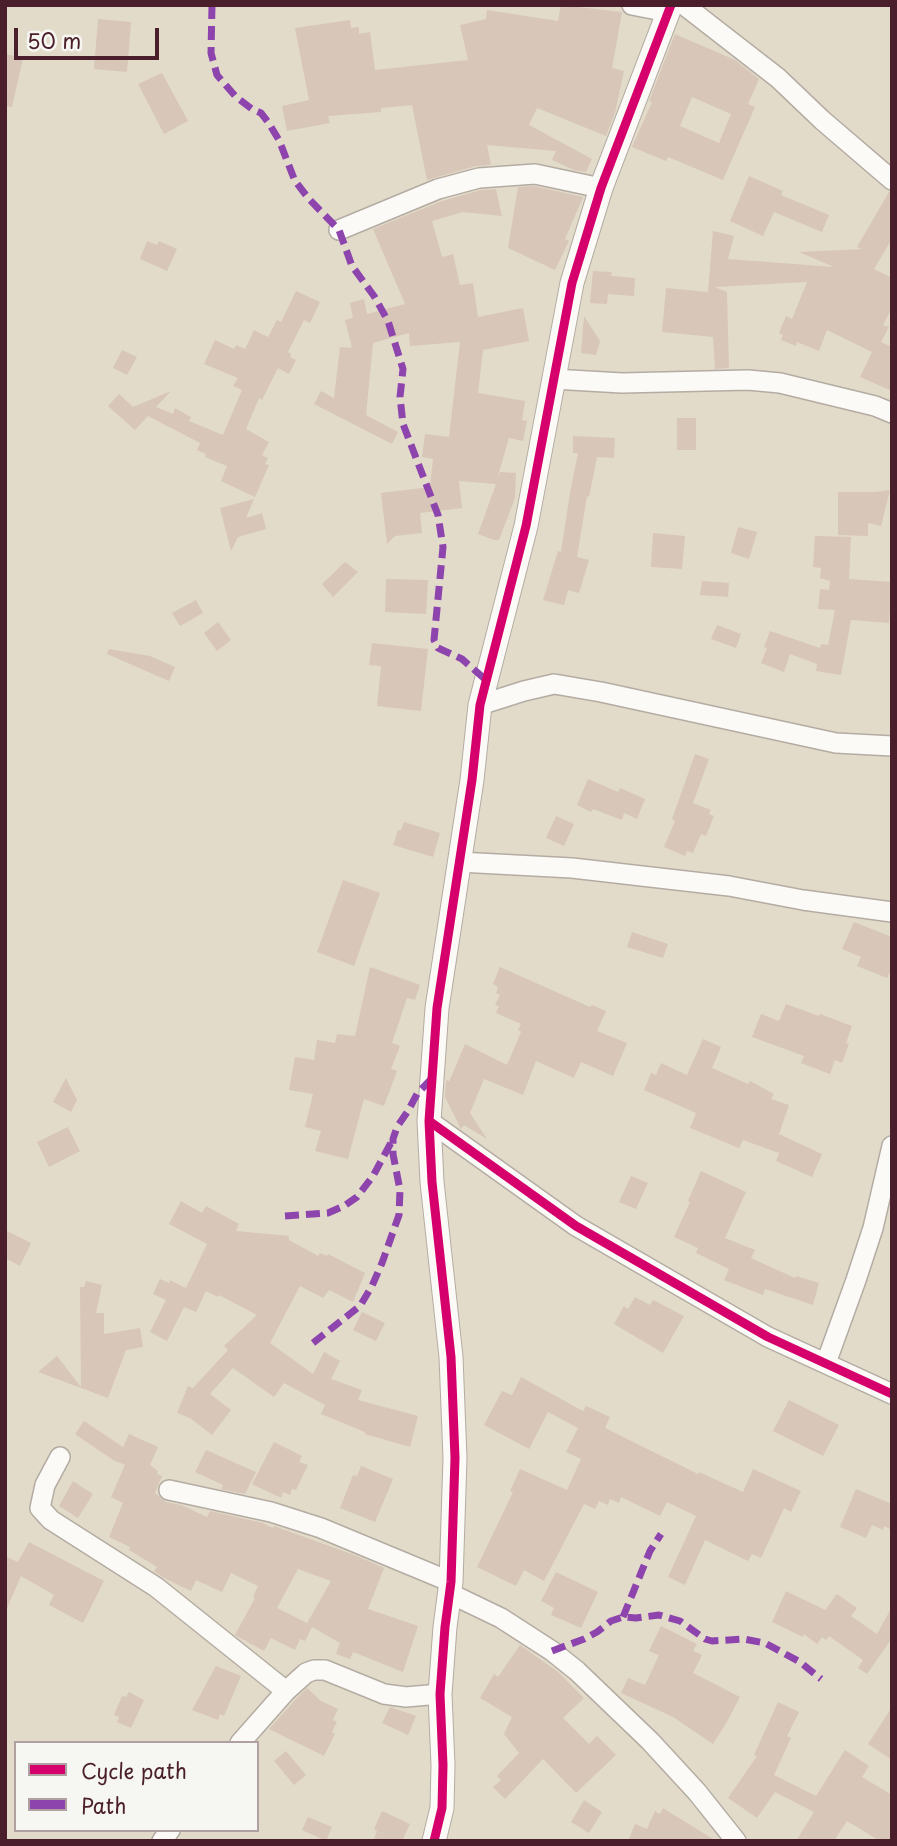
<!DOCTYPE html>
<html>
<head>
<meta charset="utf-8">
<style>
	body { margin:0 }
	#map { position:relative; width:897px; height:1846px; overflow:hidden; background:#e2dbca; font-family:"Playpen Sans",sans-serif }
	canvas { display:block }
	.frame { position:absolute; inset:0; border:7px solid #4a1f2b; pointer-events:none }
	.legend { position:absolute; left:14px; top:1741px; width:245px; height:91px; box-sizing:border-box; background:#f6f6f2; border:2px solid #b1a0a2; margin:0; padding:9px 12px; list-style:none; font-size:21px; color:#4a1f2b }
	.legend li { display:flex; align-items:center; gap:14px; height:35px }
	.legend b { width:35px; border:2px solid #b1a0a2 }
	.scale { position:absolute; left:14px; top:28px; width:145px; height:32px; box-sizing:border-box; border:4px solid #4a1f2b; border-top:0; padding-left:9px; font-size:21px; line-height:24px; white-space:nowrap; color:#4a1f2b; -webkit-text-stroke:5px #f6f6f2; paint-order:stroke }
</style>
</head>
<body>
<div id="map">
<canvas width="897" height="1846"></canvas>
<div class="frame"></div>
<ul class="legend">
<li><b style="height:9px;background:#d6006c"></b>Cycle path</li>
<li><b style="height:9px;background:#8e44ad"></b>Path</li>
</ul>
<div class="scale">50 m</div>
</div>
<script>
const g = document.querySelector('canvas').getContext('2d');
g.lineJoin = 'round';
function fillPath(path, color) { g.fillStyle = color; g.fill(path, 'evenodd'); }
const toPath = rows => new Path2D(rows.map(r => 'M' + r).join(''));
function strokePath(path, color, width, dash) { g.strokeStyle = color; g.lineWidth = width; g.lineCap = dash ? 'butt' : 'round'; g.setLineDash(dash || []); g.stroke(path); }
fillPath(toPath([
	[561,5,622,12,612,68,624,71,615,113,606,136,537,108,529,125,592,159,586,172,574,170,552,160,556,151,487,145,491,165,476,166,427,180,412,105,381,108,381,112,328,116,330,123,287,131,282,106,309,100,295,28,350,20,351,28,359,27,359,34,370,32,375,70,468,60,460,25,486,19,487,10,558,21],
	[98,19,131,22,127,72,94,69],
	[675,34,735,60,759,79,748,104,755,107,723,180,668,157,666,161,632,147,652,102,649,101],
	[692,97,731,114,719,143,680,126],
	[5,54,23,58,12,107,5,106],
	[162,73,188,121,164,134,138,84],
	[749,176,783,191,781,195,829,215,822,232,774,212,763,236,730,221],
	[534,186,583,197,565,239,569,241,555,270,508,248,518,187],
	[496,189,502,216,463,212,432,221,442,257,453,254,460,285,473,283,478,317,523,308,529,341,483,350,478,393,525,401,522,420,527,421,523,441,509,438,496,483,500,472,516,473,515,498,499,540,494,540,478,534,496,484,459,481,462,508,420,513,422,533,395,536,387,544,381,493,430,487,433,459,422,457,425,434,449,437,460,342,410,346,409,333,373,343,366,415,398,432,392,444,314,404,321,391,334,398,340,347,352,348,345,320,353,318,350,303,364,299,367,314,405,304,373,229,442,201,481,190],
	[889,192,892,192,892,239,874,269,892,278,892,308,883,325,889,327,881,342,892,347,892,391,860,377,872,352,827,330,819,351,797,342,796,346,781,340,783,335,779,333,786,316,792,319,807,282,715,287,727,292,729,368,715,369,713,337,662,332,666,288,708,292,713,231,734,236,728,259,834,267,799,252,862,249,857,247],
	[147,241,157,245,159,241,177,249,167,271,140,259],
	[593,271,612,272,611,276,635,278,634,296,608,294,607,304,590,303],
	[296,291,320,302,310,323,304,320,288,352,291,354,290,357,296,360,289,374,278,368,262,400,259,398,246,429,269,442,262,455,268,458,265,464,269,465,255,497,221,481,227,466,205,457,206,454,197,450,200,443,148,416,135,430,108,406,119,394,133,407,171,391,156,407,173,414,175,408,191,417,189,421,223,435,242,390,233,386,238,378,204,364,215,340,234,349,236,345,245,349,254,330,268,337,277,320,281,322],
	[584,316,600,341,596,355,581,353],
	[122,350,137,357,127,375,113,368],
	[677,418,696,418,696,450,677,450],
	[573,436,615,438,614,458,597,457,589,497,587,496,577,557,589,560,579,593,568,590,564,605,543,600,558,551,561,552,570,493,578,453,573,453],
	[890,490,881,526,868,523,868,536,838,535,838,492,875,492],
	[254,499,246,518,262,513,266,529,238,537,231,551,220,508],
	[738,527,757,532,749,559,731,553],
	[653,533,685,536,682,569,651,567],
	[815,536,851,537,849,579,892,582,889,623,851,620,841,675,816,671,817,664,790,654,784,672,761,663,767,648,764,647,770,631,820,648,821,644,828,645,835,610,818,609,820,589,829,590,830,581,820,578,821,568,813,567],
	[345,562,358,572,333,597,322,584],
	[386,579,428,580,426,614,385,612],
	[702,581,729,583,728,597,700,595],
	[196,600,203,613,180,626,172,613],
	[218,622,231,640,217,651,204,633],
	[717,625,741,634,736,648,711,639],
	[372,643,428,649,421,711,377,706,381,666,369,665],
	[109,649,150,656,175,667,169,681,107,654],
	[695,754,709,759,693,803,711,810,709,814,714,816,706,836,701,834,693,853,687,851,685,856,664,847,675,821,672,819],
	[588,779,618,792,620,788,645,799,637,819,624,813,622,820,593,809,591,812,577,805],
	[556,816,574,824,564,846,546,838],
	[404,822,440,833,433,857,393,845,398,830,401,830],
	[343,880,380,893,354,966,317,952],
	[854,922,892,937,892,968,887,978,857,966,861,957,842,949],
	[632,932,668,944,663,958,627,947],
	[370,967,420,985,415,1000,407,998,392,1043,400,1046,391,1069,397,1071,384,1106,364,1099,348,1159,315,1151,321,1131,305,1127,313,1094,289,1090,295,1057,314,1060,317,1040,335,1043,337,1034,355,1036],
	[500,967,590,1007,592,1005,606,1011,597,1031,627,1043,613,1076,581,1062,574,1078,536,1061,523,1095,484,1079,470,1113,487,1139,464,1125,461,1129,445,1097,446,1081,448,1080,449,1082,465,1044,507,1065,521,1032,518,1030,521,1024,496,1013,499,1006,495,1005,500,995,496,993,498,987,493,984],
	[786,1004,819,1016,820,1014,852,1026,846,1043,849,1044,842,1063,835,1060,830,1074,801,1063,804,1056,752,1037,761,1014,779,1021],
	[703,1039,721,1047,712,1068,748,1084,750,1081,774,1094,771,1099,789,1105,779,1134,822,1154,812,1177,776,1161,779,1153,743,1140,739,1148,690,1128,696,1113,644,1090,651,1073,656,1075,661,1063,687,1075],
	[66,1078,77,1100,71,1112,53,1102],
	[68,1127,80,1151,49,1167,37,1142],
	[701,1171,746,1192,725,1238,755,1250,751,1258,795,1278,796,1276,819,1283,813,1305,765,1289,763,1295,724,1280,729,1269,696,1253,698,1248,674,1237,690,1202,688,1201],
	[631,1176,648,1183,636,1209,619,1202],
	[181,1201,202,1213,206,1206,239,1224,236,1231,289,1236,289,1240,318,1256,320,1253,327,1256,328,1254,365,1273,353,1302,329,1290,323,1298,300,1286,270,1343,313,1374,324,1352,340,1361,331,1379,362,1390,358,1400,418,1416,410,1447,365,1434,365,1432,321,1414,325,1405,284,1383,274,1397,233,1368,210,1394,231,1410,212,1435,190,1418,177,1413,188,1386,193,1388,228,1350,224,1346,257,1315,219,1295,218,1297,206,1291,196,1312,184,1307,167,1341,150,1332,166,1300,153,1294,160,1279,169,1283,170,1280,186,1288,207,1244,169,1224],
	[5,1230,31,1243,20,1266,5,1258],
	[86,1281,102,1285,96,1313,104,1313,104,1334,140,1328,143,1347,126,1350,108,1398,38,1372,57,1356,81,1387,80,1287,84,1287],
	[635,1297,650,1305,653,1300,684,1316,663,1353,614,1324,624,1306,628,1309],
	[362,1312,385,1323,376,1341,353,1330],
	[521,1377,583,1411,586,1406,610,1417,605,1428,698,1474,699,1472,743,1492,753,1469,801,1491,791,1512,784,1508,761,1558,752,1554,748,1561,705,1540,685,1585,668,1577,696,1516,667,1502,660,1516,621,1497,619,1503,610,1499,608,1505,599,1501,595,1509,584,1504,544,1581,524,1570,516,1586,477,1567,513,1492,510,1491,520,1469,567,1490,581,1459,566,1452,578,1428,548,1412,529,1449,484,1425,502,1391,512,1395],
	[789,1400,839,1425,823,1456,773,1431],
	[84,1421,123,1447,129,1434,158,1447,150,1465,158,1471,157,1474,162,1476,155,1493,166,1502,181,1505,207,1517,210,1511,263,1523,273,1528,274,1526,357,1556,384,1568,368,1609,418,1626,403,1672,353,1652,350,1659,336,1654,340,1643,312,1627,305,1641,300,1639,295,1650,271,1638,264,1651,235,1635,255,1598,253,1597,258,1586,231,1573,222,1592,196,1580,191,1591,164,1578,154,1571,157,1567,129,1550,130,1547,109,1537,123,1503,111,1497,125,1465,113,1460,75,1434],
	[298,1569,331,1581,307,1623,277,1608],
	[274,1442,302,1456,299,1462,308,1465,296,1490,292,1489,290,1495,283,1492,281,1498,252,1484],
	[206,1450,256,1472,245,1494,221,1489,223,1485,195,1472],
	[361,1466,393,1479,375,1522,340,1508,353,1475,357,1476],
	[73,1481,93,1494,78,1518,59,1506],
	[856,1489,892,1504,892,1530,884,1526,883,1530,872,1525,866,1538,840,1527],
	[29,1542,104,1581,83,1623,49,1605,54,1595,21,1576,5,1613,5,1556,18,1562],
	[556,1572,598,1592,581,1628,551,1615,554,1608,541,1601],
	[786,1591,825,1610,837,1594,857,1608,851,1616,877,1634,892,1607,892,1638,867,1674,858,1668,863,1660,829,1636,826,1640,822,1637,817,1644,804,1634,803,1637,772,1622],
	[661,1626,697,1644,693,1651,702,1655,693,1673,740,1697,728,1720,713,1744,673,1717,621,1693,628,1678,645,1685,659,1655,649,1651],
	[520,1645,558,1672,584,1698,563,1718,589,1744,597,1736,616,1755,576,1793,543,1759,505,1799,493,1787,501,1780,497,1776,519,1753,504,1734,512,1717,480,1698,494,1674,498,1677],
	[216,1666,241,1676,224,1716,220,1714,218,1720,192,1710],
	[307,1688,321,1701,338,1709,333,1720,337,1722,332,1732,335,1734,324,1756,269,1729,295,1700],
	[129,1692,144,1700,131,1728,117,1722,119,1717,114,1715,122,1696,126,1697],
	[778,1702,799,1712,787,1736,791,1738,774,1775,816,1796,845,1750,869,1766,862,1777,892,1795,892,1841,880,1841,847,1821,834,1841,796,1841,814,1812,775,1792,757,1818,728,1798,757,1756,754,1755],
	[390,1707,416,1716,408,1735,382,1723],
	[892,1707,892,1760,868,1744],
	[286,1751,306,1775,294,1785,274,1761],
	[584,1800,602,1812,589,1833,571,1822],
	[663,1808,716,1841,628,1841,635,1824,647,1829,655,1811,660,1814],
	[382,1811,410,1824,402,1841,373,1841,377,1831,374,1829],
	[308,1817,332,1827,326,1841,302,1830]
]), '#d8c6b9');
const minor = toPath([
	[632,5,668,12],
	[684,5,778,78,822,120,892,180],
	[339,230,438,189,479,178,535,174,601,188],
	[553,379,622,383,748,380,780,383,875,406,892,413],
	[480,705,524,691,554,684,601,692,836,743,892,746],
	[459,862,572,868,729,886,803,900,892,912],
	[429,1121,576,1226,768,1337,892,1394],
	[826,1363,856,1280,873,1228,892,1146],
	[60,1457,45,1485,40,1508,51,1520,156,1587,286,1691],
	[169,1490,271,1512,321,1528,451,1582],
	[449,1593,501,1618,552,1651,577,1671,650,1741,697,1792,736,1841],
	[240,1743,286,1691,306,1673,314,1670,325,1670,384,1694,406,1697,440,1694],
	[162,1841,170,1830]
]);
const tertiary = toPath([
	[434,1841,442,1808,443,1765,440,1694,445,1627,451,1582,455,1458,451,1357,432,1182,429,1121,437,1008,472,780,480,705,526,526,572,283,601,188,671,5]
]);
strokePath(minor, '#b4aca2', 22);
strokePath(tertiary, '#b4aca2', 25);
strokePath(minor, '#fbfaf7', 19);
strokePath(tertiary, '#fbfaf7', 23);
strokePath(toPath([
	[212,5,211,53,217,75,236,97,252,109,261,113,268,122,279,140,295,181,309,199,339,230,352,266,374,296,388,321,403,369,400,397,403,424,438,515,443,547,434,640,438,648,462,659,487,681],
	[285,1216,328,1213,344,1206,357,1197,373,1176,393,1139],
	[313,1343,360,1306,372,1286,382,1263,399,1215,400,1190,393,1154,393,1139,397,1127,408,1111,417,1094,432,1078],
	[623,1617,650,1551,661,1534],
	[552,1651,584,1639,597,1632,611,1621,623,1617,636,1618,659,1615,680,1621,705,1639,712,1641,744,1639,765,1643,800,1662,821,1679]
]), '#8e44ad', 7, [14, 7]);
strokePath(toPath([
	[429,1121,576,1226,768,1337,892,1394],
	[434,1841,442,1808,443,1765,440,1694,445,1627,451,1582,455,1458,451,1357,432,1182,429,1121,437,1008,472,780,480,705,526,526,572,283,601,188,671,5]
]), '#d6006c', 9);
</script>
</body>
</html>
